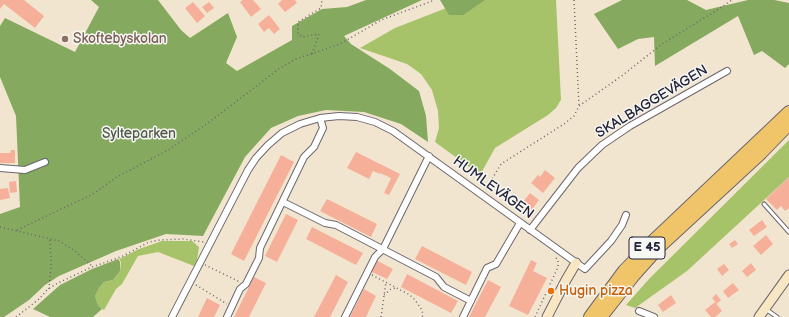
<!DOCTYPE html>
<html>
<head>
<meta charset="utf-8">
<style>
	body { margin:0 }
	canvas { display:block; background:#f2e5cf }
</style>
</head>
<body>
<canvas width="789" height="317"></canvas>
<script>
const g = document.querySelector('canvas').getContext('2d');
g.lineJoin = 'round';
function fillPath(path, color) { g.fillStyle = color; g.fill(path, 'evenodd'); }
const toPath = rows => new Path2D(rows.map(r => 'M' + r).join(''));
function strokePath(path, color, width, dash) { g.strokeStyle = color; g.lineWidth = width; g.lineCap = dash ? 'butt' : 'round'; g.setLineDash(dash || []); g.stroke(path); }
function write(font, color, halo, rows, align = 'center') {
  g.font = font + ' "Balsamiq Sans",sans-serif'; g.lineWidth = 3; g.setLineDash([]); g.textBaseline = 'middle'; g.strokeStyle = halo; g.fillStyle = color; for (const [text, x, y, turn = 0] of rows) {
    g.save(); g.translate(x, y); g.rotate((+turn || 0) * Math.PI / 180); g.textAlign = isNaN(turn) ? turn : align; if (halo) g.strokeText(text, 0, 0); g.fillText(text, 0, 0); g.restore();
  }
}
fillPath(toPath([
	[467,0,556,0,561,100,556,108,548,115,495,148,480,175,435,142,439,128,438,111,432,90,421,74,407,64,360,48,395,28],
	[789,140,789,177,687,271,635,308,626,305,649,279],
	[162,241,192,241,199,247,197,260,194,266,158,252,138,256,122,284,116,289,104,310,102,309,98,305,95,296,99,288,104,282,113,280,120,271,121,262,119,259,139,249]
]), '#a7c36a');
fillPath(toPath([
	[91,0,158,0,181,30,190,38,228,13,237,37,226,63,237,71,292,40,292,26,322,9,347,7,366,0,422,0,344,36,351,44,390,69,419,91,426,116,428,142,401,124,364,112,326,110,298,116,271,128,245,157,203,236,166,234,116,251,59,276,45,285,29,300,4,317,0,317,0,214,20,207,16,116,0,77,0,26,5,18,75,52,99,7],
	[440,0,485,0,463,15,449,15],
	[622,0,687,0,706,10,748,0,774,0,789,3,789,64,785,68,762,51,754,55,738,16,655,66,654,37,638,39,618,49,594,14],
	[118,259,120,262,120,271,113,280,104,282,99,288,95,296,98,305,102,309,93,317,50,317,33,309,60,285,92,269]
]), '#85a95e');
fillPath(toPath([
	[0,0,24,0,44,16,35,28,4,4,0,9],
	[243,0,253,0,261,9,251,17,240,2],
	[282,0,295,0,297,3,285,12,278,4],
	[193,2,205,16,197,23,185,8],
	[209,2,214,8,207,13,202,7],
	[269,15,280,29,274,34,269,28,264,32,258,24],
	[11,150,15,150,15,163,0,163,0,153,10,153],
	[356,152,400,174,389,195,384,193,391,178,380,173,380,174,373,171,369,179,347,168],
	[281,155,294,162,244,261,231,254],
	[545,170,555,178,543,193,531,183,538,175,540,177],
	[789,177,789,208,785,211,781,206,777,210,766,199],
	[16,181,17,192,10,193,9,182],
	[8,188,10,198,0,200,0,189],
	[530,193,539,200,528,215,519,207],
	[327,199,377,224,371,237,320,211],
	[286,214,298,220,277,262,265,256],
	[762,220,767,227,754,236,749,230],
	[312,227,363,253,356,265,306,239],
	[766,235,773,244,761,255,753,246],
	[735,240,738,244,732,248,729,244],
	[422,246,472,272,466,285,415,259],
	[376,260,393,269,387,279,370,271],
	[531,260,537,263,533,271,547,278,528,315,509,306],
	[751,263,756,270,747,277,742,271],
	[724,264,729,270,722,276,717,269],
	[407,274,458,301,451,313,401,287],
	[336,275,348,282,330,317,314,317],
	[254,277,266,283,249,317,234,317],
	[488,280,501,287,485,317,469,317],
	[733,283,739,290,728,298,723,291],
	[364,289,376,296,366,317,350,317],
	[716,294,721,300,717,304,712,298],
	[671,295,676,303,663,312,658,305],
	[207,298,220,305,214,317,198,317],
	[715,302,722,311,715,317,711,317,705,310]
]), '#f6b09a');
const lane = toPath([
	[764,204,789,232],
	[767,310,777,317]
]);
const street = toPath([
	[0,168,25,170,45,162],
	[283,202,325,223,336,225,436,277,444,287,471,301],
	[530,230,578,168,602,145,630,126,727,71],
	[639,311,654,317],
	[172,317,248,170,256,158,268,145,282,133,300,124,320,118,339,116,357,117,375,122,393,131,585,269,611,241,622,225,626,215],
	[227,317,240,289,246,284,259,258,260,248,304,157,314,147,323,128,320,118],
	[345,317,375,257,383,249,429,156],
	[463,317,487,268,496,264,520,223]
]);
const secondary = toPath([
	[547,317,566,280,576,263],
	[759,317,789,275]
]);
const highway = toPath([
	[590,317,624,271,653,241,789,112],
	[601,317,634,275,659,247,761,153,789,124]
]);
strokePath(lane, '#6b666f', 5);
strokePath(street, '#6b666f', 8);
strokePath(secondary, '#6b666f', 11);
strokePath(highway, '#6b666f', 14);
strokePath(toPath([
	[574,0,579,106],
	[312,54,319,34,302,37,298,34,298,22,321,8,322,0],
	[486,189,501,164,564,124,574,116,579,106,623,75,662,44,714,12,732,0],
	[0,227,59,241,75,251,92,266],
	[17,230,93,194,117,177,168,150,208,123,280,68,296,59,340,44,381,20,435,0],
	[205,265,240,282],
	[372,275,410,295,415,300,422,310,423,315,422,317],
	[196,285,227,304],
	[49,289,51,264,50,239],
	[384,295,391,289,396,288],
	[16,317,38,300,48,289,58,283,92,267,123,256,149,242,160,240,183,239,204,242],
	[381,317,386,282],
	[535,317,558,267,558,260,555,257]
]), '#6b666f', 1.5, [1, 3]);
strokePath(lane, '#fff', 3);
strokePath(street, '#fff', 6);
strokePath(secondary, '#f9e7c3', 9);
strokePath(highway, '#f0c469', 12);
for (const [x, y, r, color] of [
	[65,39,4,"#8d6e63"],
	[551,291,4,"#e8710a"]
]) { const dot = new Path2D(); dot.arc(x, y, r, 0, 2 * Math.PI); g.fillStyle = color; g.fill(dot); strokePath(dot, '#f6f6f2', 1.5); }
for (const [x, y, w] of [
	[647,248,36]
]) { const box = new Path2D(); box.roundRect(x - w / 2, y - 11, w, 22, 3); g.fillStyle = '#f6f6f2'; g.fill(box); strokePath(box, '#22223b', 1); }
write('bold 13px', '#22223b', null, [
	["E 45",647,248]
]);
write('14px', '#785e54', '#f6f6f2', [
	["Skoftebyskolan",73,39]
], 'left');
write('14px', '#22223b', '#f6f6f2', [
	["SKALBAGGEVÄGEN",652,102,-31],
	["HUMLEVÄGEN",493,188,36]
]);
write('14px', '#515a4b', '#f6f6f2', [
	["Sylteparken",139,134]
]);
write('14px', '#c56008', '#f6f6f2', [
	["Hugin pizza",559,291]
], 'left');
</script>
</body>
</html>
